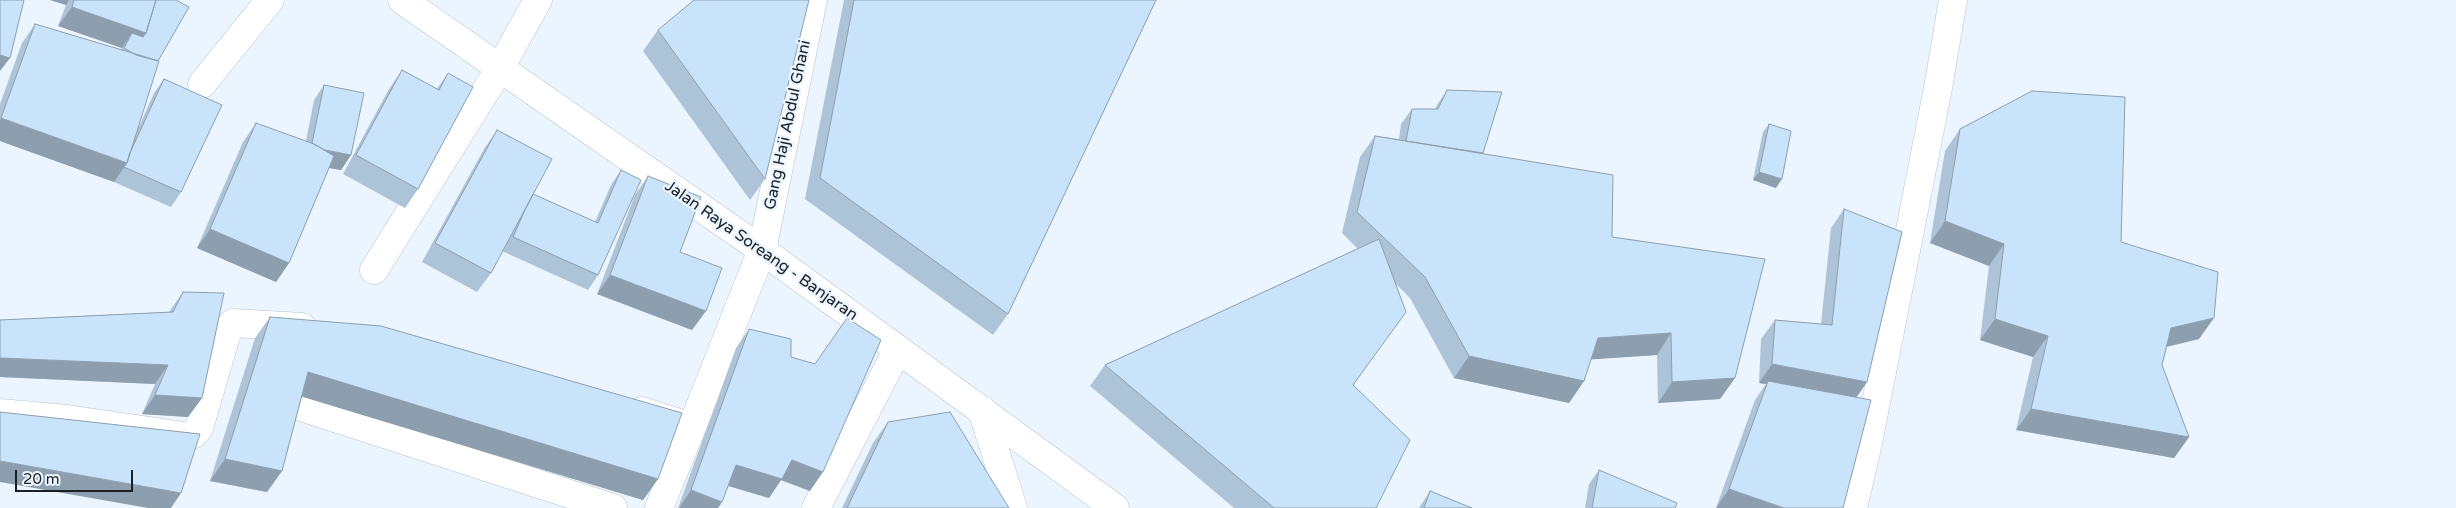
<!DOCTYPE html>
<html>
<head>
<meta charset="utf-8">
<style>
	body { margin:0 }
	#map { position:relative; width:2456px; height:508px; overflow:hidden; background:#eaf5ff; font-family:"Varela Round",sans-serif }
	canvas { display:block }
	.scale { position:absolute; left:15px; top:470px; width:118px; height:22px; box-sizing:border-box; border:2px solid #1b2024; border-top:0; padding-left:6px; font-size:15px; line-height:18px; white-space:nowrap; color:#1b2024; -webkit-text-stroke:4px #eaf5ff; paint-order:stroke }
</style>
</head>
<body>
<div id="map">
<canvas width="2456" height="508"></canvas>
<div class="scale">20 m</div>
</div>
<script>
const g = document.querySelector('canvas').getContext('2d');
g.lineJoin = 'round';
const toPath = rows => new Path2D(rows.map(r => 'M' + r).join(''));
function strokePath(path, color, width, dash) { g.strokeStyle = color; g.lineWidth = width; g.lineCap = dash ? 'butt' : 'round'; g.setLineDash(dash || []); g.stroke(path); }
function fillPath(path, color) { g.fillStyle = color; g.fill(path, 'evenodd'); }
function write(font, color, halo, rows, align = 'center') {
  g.font = font + ' "Varela Round",sans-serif'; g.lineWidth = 4.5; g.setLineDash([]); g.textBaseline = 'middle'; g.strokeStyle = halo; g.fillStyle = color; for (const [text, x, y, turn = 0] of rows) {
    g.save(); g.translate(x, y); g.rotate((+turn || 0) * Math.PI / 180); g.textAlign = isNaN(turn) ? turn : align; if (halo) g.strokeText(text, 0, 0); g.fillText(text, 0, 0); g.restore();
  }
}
const minor = toPath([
	[202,84,270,0],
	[374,270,500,68,538,0],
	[304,408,613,508],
	[982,410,1013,508],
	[642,411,692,427,762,250,813,0],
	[0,413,67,419,184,436,194,434,199,428,228,329,233,323,302,327],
	[659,508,692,427],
	[816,508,898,349],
	[1853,508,1868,443,1938,88,1953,0]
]);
const major = toPath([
	[402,0,762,250,1115,508]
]);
strokePath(minor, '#b6c3ce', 29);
strokePath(major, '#b6c3ce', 29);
strokePath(minor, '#fff', 28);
strokePath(major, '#fff', 28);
fillPath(toPath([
	[50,0,176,0,138,129,154,93,164,79,181,192,171,207,114,182,0,141,0,104,22,43,35,24,120,50,122,48,58,26,66,5],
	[844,0,1156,0,1008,314,993,335,805,199],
	[658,30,765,179,750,200,643,51],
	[402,70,437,89,448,73,418,189,405,208,343,174,389,89],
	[324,85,351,155,341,170,329,168,289,263,276,282,197,248,243,142,256,123,306,141,314,100],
	[1447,90,1483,153,1612,237,1735,378,1720,399,1658,403,1657,355,1591,359,1584,381,1569,403,1454,378,1410,298,1396,284,1354,385,1376,508,1234,508,1090,386,1105,365,1358,249,1342,233,1360,157,1375,136,1399,139,1401,124,1412,109,1435,109,1437,105],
	[1769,124,1776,188,1753,180,1763,132],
	[1960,129,2121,242,2199,339,2167,347,2162,365,2189,437,2174,458,2016,430,2033,357,1980,340,1989,266,1930,243,1945,151],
	[497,130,533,194,595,222,611,185,621,170,598,275,588,290,502,251,491,273,477,292,422,262,484,149],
	[648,176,680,252,692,330,597,294,635,195],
	[1844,209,1867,382,1856,397,1716,508,1755,400,1766,384,1759,383,1761,339,1775,320,1821,324,1831,228],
	[183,292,202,398,188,417,142,414,155,384,0,377,0,320,169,312],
	[270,317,658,479,643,500,302,396,282,471,267,492,210,481,255,338],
	[749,329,810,491,781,480,769,498,728,486,722,502,718,508,678,508,736,348],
	[888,422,1009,508,842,508,873,443],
	[1599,470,1675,508,1585,508,1589,484],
	[1430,491,1472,508,1419,508]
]), '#adc3d7');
fillPath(toPath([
	[50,0,69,0,66,5],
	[72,7,146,33,133,52,132,33,122,48,58,26],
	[0,55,10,58,0,71],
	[1,118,127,163,114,182,0,141,0,120],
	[312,148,351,155,341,170,301,163],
	[1759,172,1782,179,1776,188,1753,180],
	[1945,221,2004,244,1989,266,1930,243],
	[210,229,289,263,276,282,197,248],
	[610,275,706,311,692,330,597,294],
	[2214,318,2199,339,2156,349,2171,328],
	[1995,319,2048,336,2033,357,1980,340],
	[1671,333,1657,355,1583,360,1598,338],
	[1469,356,1584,381,1569,403,1454,378],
	[0,358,168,365,155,384,0,377],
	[1772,364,1867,382,1854,401,1768,381,1766,384,1759,383],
	[308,372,658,479,643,500,293,394],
	[1735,378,1720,399,1658,403,1672,382],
	[155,395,202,398,188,417,142,414],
	[2031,409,2189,437,2174,458,2016,430],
	[225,459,282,471,267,492,210,481],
	[792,460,823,472,810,491,781,480,769,498,722,484,736,465],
	[0,461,181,493,171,508,148,508,0,482],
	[1729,489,1784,508,1716,508],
	[691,490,722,502,718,508,679,508]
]), '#8d9faf');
const building = toPath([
	[0,0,24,0,10,58,0,55,0,0],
	[74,0,156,0,146,33,72,7,74,0],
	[156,0,176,0,189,7,158,61,136,55,124,48,132,33,143,37,146,33,156,0],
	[694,0,809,0,765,179,658,30,694,0],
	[854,0,1156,0,1008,314,820,178,854,0],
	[35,24,159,61,127,163,1,118,35,24],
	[402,70,439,90,448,73,473,87,418,189,356,155,402,70],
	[164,79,222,105,181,192,124,167,127,163,129,155,164,79],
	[324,85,364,93,351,155,325,150,312,143,324,85],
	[1447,90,1502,92,1483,153,1406,141,1412,109,1438,109,1447,90],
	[2032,91,2125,97,2121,242,2218,272,2214,318,2171,328,2162,365,2189,437,2031,409,2048,336,1995,319,2004,244,1945,221,1960,129,2032,91],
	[256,123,314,144,334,156,289,263,210,229,256,123],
	[1769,124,1791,131,1782,179,1759,172,1769,124],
	[497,130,552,159,491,273,435,243,497,130],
	[1375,136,1613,175,1612,237,1765,259,1735,378,1672,382,1671,333,1598,338,1584,381,1469,356,1425,277,1357,212,1375,136],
	[621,170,641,180,598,275,513,237,524,212,533,194,598,223,621,170],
	[648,176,701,197,680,252,722,268,706,311,610,275,648,176],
	[1844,209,1902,232,1867,382,1772,364,1775,320,1832,325,1844,209],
	[1379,239,1406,312,1353,385,1410,440,1376,508,1274,508,1105,365,1379,239],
	[183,292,224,293,202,398,155,395,168,365,0,358,0,320,173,312,183,292],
	[270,317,381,326,682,413,658,479,308,372,282,471,225,459,270,317],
	[847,318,881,340,823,472,792,460,782,479,736,465,722,502,691,490,749,329,791,339,791,357,815,364,847,318],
	[1768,381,1871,400,1843,508,1784,508,1729,489,1768,381],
	[0,412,200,434,181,493,0,461,0,412],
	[950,412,1009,508,847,508,888,422,950,412],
	[1599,470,1677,503,1675,508,1592,508,1599,470],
	[1430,491,1472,508,1424,508,1430,491]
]);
fillPath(building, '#c9e3fa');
strokePath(building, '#8d9faf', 1);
write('16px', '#1b2024', '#eaf5ff', [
	["Gang Haji Abdul Ghani",788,125,-78],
	["Jalan Raya Soreang - Banjaran",761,251,35]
]);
</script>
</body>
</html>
